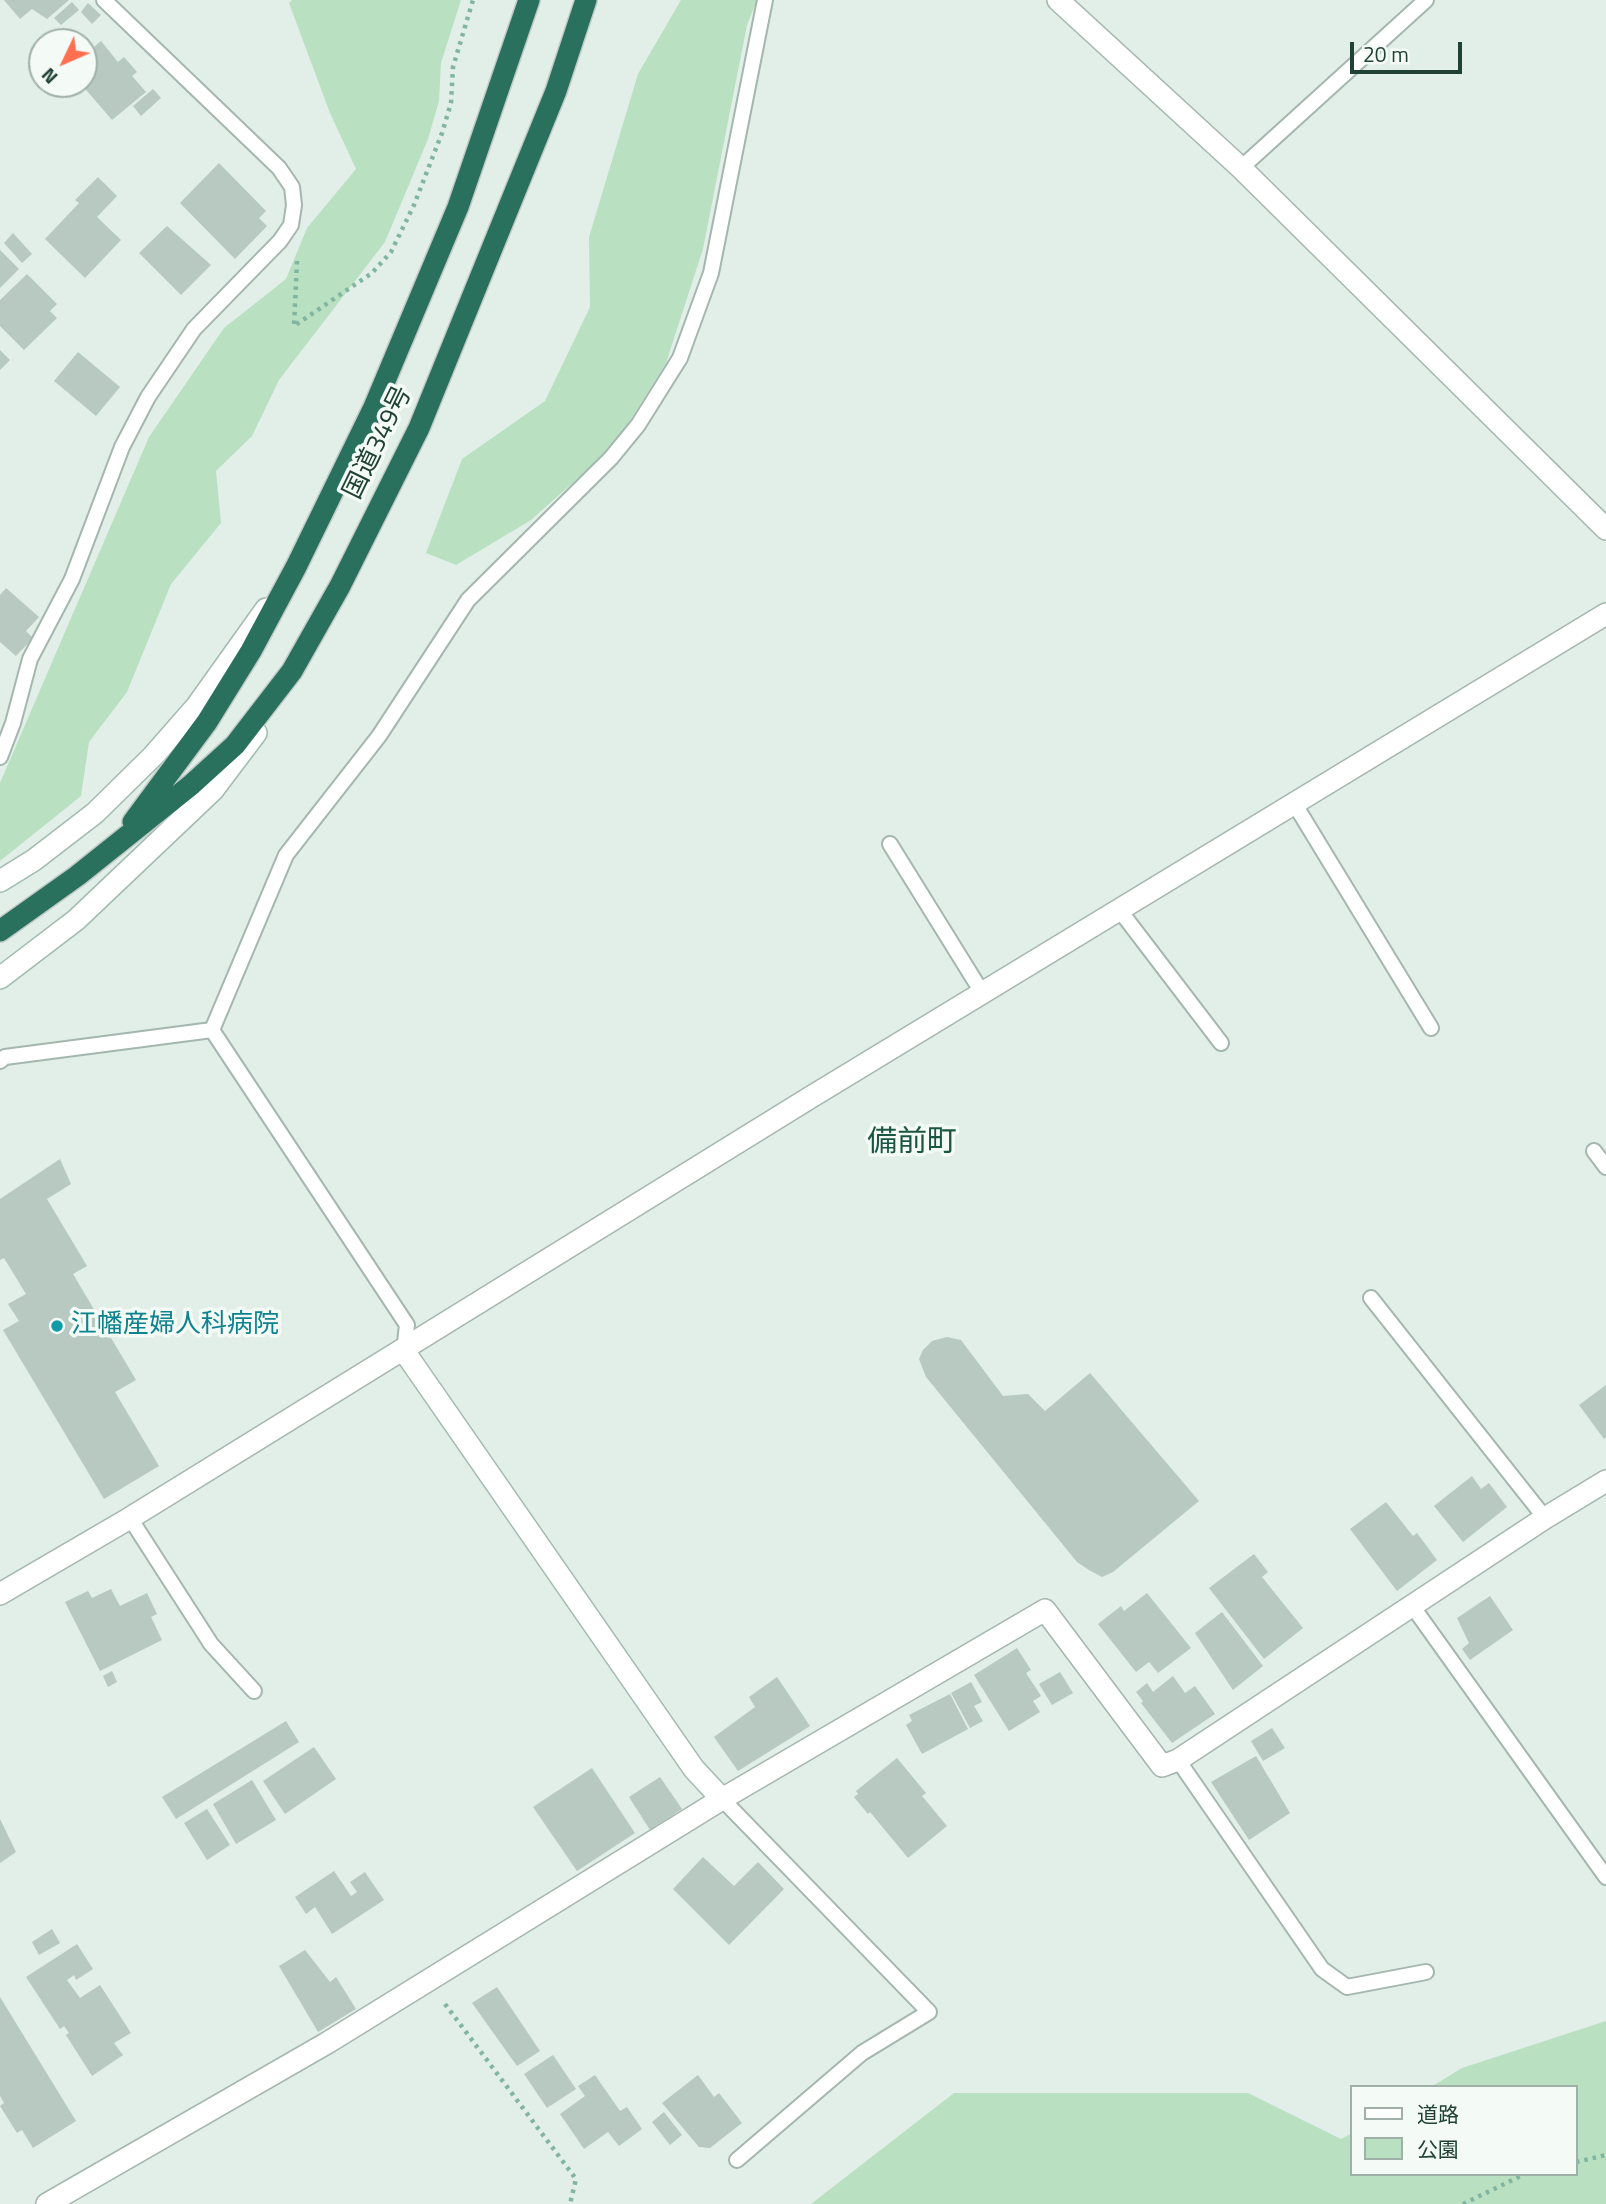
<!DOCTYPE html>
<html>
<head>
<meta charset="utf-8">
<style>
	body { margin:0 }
	#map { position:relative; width:1606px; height:2204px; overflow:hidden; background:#e2eee8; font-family:"Titillium Web","Noto Sans JP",sans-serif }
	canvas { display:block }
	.legend { position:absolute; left:1350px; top:2085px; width:228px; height:91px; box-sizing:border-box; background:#f4faf6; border:2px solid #9fb0a9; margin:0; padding:9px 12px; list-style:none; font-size:21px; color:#204136 }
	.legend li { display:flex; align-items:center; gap:14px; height:35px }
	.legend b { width:35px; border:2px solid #9fb0a9 }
	.north { position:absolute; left:28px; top:28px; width:70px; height:70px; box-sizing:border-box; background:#f4faf6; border:2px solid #9fb0a9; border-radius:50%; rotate:226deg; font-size:19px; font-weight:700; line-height:28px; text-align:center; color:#204136 }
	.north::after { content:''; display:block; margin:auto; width:24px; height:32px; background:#ff6f50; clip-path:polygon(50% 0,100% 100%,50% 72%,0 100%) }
	.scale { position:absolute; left:1350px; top:42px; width:112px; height:32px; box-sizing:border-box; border:4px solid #204136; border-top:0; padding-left:9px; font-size:21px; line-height:24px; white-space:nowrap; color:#204136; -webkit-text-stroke:5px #f4faf6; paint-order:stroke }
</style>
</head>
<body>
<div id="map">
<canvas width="1606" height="2204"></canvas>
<ul class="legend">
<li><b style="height:9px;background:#fff"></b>道路</li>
<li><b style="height:19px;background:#b9e1c1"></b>公園</li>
</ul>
<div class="north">N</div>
<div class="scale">20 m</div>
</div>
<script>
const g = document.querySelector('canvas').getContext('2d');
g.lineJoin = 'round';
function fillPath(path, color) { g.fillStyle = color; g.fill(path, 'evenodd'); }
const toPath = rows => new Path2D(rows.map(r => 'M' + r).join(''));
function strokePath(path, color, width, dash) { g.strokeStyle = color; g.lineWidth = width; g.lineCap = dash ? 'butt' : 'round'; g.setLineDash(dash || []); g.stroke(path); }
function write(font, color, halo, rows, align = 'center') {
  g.font = font + ' "Titillium Web","Noto Sans JP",sans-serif'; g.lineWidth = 7; g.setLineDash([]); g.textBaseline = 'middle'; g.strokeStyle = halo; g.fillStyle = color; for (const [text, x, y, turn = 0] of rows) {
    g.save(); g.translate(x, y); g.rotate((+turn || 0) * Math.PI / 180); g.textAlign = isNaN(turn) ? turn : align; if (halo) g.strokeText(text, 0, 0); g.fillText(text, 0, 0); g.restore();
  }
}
fillPath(toPath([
	[292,0,461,0,441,63,439,101,428,139,385,242,279,380,252,436,216,471,221,523,171,584,127,692,89,742,81,796,0,861,0,783,149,437,224,328,286,279,307,228,356,169,330,113,289,3],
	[681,0,757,0,747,25,703,249,666,363,614,446,531,520,456,565,426,553,462,459,545,401,590,307,589,237,638,74],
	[1606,2021,1606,2204,811,2204,954,2093,1248,2093,1341,2139,1352,2133,1352,2174,1576,2174,1576,2087,1431,2087,1462,2068]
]), '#b9e1c1');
fillPath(toPath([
	[4,0,69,0,47,19,32,9,20,19],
	[72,2,79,10,61,25,54,18],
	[88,3,101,15,92,24,81,12],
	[101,41,118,62,124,57,137,72,132,76,146,92,112,120,81,84,84,84,84,55],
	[153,89,161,98,141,116,133,106],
	[219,163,266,211,259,218,267,226,235,259,180,203],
	[98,177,117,196,97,217,121,240,85,278,45,239,79,203,75,200],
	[167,226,211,265,181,295,139,253],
	[13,233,32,254,22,263,4,243],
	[0,250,19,269,0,288],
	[27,274,57,304,50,311,57,318,24,350,0,326,0,300],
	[0,350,10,360,0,370],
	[78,352,120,387,96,416,54,381],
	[6,588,39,617,26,631,33,638,16,656,0,642,0,595],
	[60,1159,71,1184,47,1199,87,1266,73,1274,136,1380,115,1392,159,1466,104,1499,3,1330,19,1321,8,1304,26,1294,4,1258,0,1260,0,1199],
	[947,1337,961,1340,1003,1396,1028,1394,1045,1411,1090,1373,1199,1501,1113,1572,1102,1577,1089,1570,1077,1562,926,1377,919,1359,923,1350,932,1341],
	[1606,1385,1606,1437,1604,1439,1579,1405],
	[1472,1476,1481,1489,1489,1483,1507,1507,1463,1542,1434,1506],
	[1386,1502,1413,1536,1417,1533,1437,1560,1397,1591,1350,1529],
	[1254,1554,1268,1572,1262,1577,1303,1628,1264,1659,1209,1588],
	[111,1589,120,1606,147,1593,157,1614,151,1617,162,1640,100,1671,65,1602,88,1591,92,1598],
	[1147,1593,1191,1648,1158,1673,1149,1662,1136,1672,1098,1624,1121,1606,1124,1611],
	[1490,1596,1513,1630,1470,1660,1462,1649,1469,1643,1457,1618],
	[1222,1612,1263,1666,1233,1690,1195,1633],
	[1017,1648,1031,1670,1026,1673,1041,1696,1033,1701,1040,1712,1009,1731,974,1675],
	[112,1671,117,1682,108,1687,103,1676],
	[1060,1672,1073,1693,1052,1705,1039,1684],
	[1173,1676,1185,1693,1195,1686,1215,1714,1172,1743,1141,1703,1143,1701,1136,1692,1147,1683,1153,1692],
	[777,1677,810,1726,738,1771,714,1737,755,1707,749,1697],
	[971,1682,982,1702,974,1706,983,1721,970,1728,951,1693],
	[950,1694,968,1729,922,1754,906,1725,912,1721,909,1715],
	[286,1721,299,1742,176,1819,162,1797],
	[1272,1728,1285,1748,1263,1761,1251,1741],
	[314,1747,336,1779,285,1814,263,1781],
	[1256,1756,1290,1813,1249,1840,1211,1782],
	[897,1758,926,1793,922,1796,947,1826,908,1858,870,1812,868,1814,854,1797,858,1794,856,1791],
	[592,1768,635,1833,577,1871,533,1807],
	[660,1777,682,1809,650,1830,629,1797],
	[252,1780,276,1820,236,1844,213,1804],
	[207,1809,230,1845,207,1860,184,1823],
	[0,1819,16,1852,0,1863],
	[703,1857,734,1886,758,1862,784,1889,729,1945,673,1889],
	[334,1871,351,1896,357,1892,350,1882,365,1872,384,1900,332,1934,315,1907,306,1914,295,1897],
	[52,1929,60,1943,39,1955,32,1942],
	[77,1944,93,1969,76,1980,74,1975,67,1980,80,1998,100,1985,131,2033,114,2043,123,2055,92,2076,66,2035,69,2033,64,2026,60,2029,26,1977],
	[305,1950,330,1982,336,1977,356,2009,318,2032,279,1966],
	[497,1987,540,2051,517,2066,472,2003],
	[0,1997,76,2121,33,2148,22,2130,17,2133,0,2106,4,2103,0,2096],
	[553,2055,576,2089,547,2108,524,2074],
	[595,2075,620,2111,627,2107,642,2129,619,2146,608,2132,584,2149,560,2114,585,2096,578,2086],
	[698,2075,714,2097,719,2093,742,2123,710,2148,699,2147,662,2103],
	[664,2112,682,2135,670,2145,652,2122]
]), '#b7c9c1');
const lane = toPath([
	[1241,168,1426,0],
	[0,757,13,723,30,659,72,579,122,447,148,397,194,329,280,241,291,225,294,205,292,187,279,168,104,0],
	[1294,803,1431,1028],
	[890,844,983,994],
	[1121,912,1221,1043],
	[0,1061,5,1057,212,1030],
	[1594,1151,1606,1167],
	[1371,1298,1545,1518],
	[404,1351,407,1325,212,1030,286,855,379,736,468,600,611,458,638,425,680,358,711,273,765,0],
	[130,1518,211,1644,254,1691],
	[1413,1607,1606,1877],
	[1178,1760,1322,1969,1347,1987,1426,1972],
	[722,1799,929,2012,862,2053,737,2160]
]);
const street = toPath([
	[1058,0,1241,168,1606,529],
	[0,1594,130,1518,811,1097,1606,614],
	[47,2204,327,2043,722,1799,1045,1610,1162,1766,1178,1760,1545,1518,1606,1481]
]);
const secondary = toPath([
	[0,881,34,860,95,813,153,756,196,707,266,609],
	[0,978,76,920,213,790,256,733],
	[404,1351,694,1769,722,1799]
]);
const highway = toPath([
	[133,822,207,722,251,651,296,567,374,407,458,207,529,0],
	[0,931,77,876,191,785,235,745,292,671,340,586,419,428,556,91,586,0]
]);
strokePath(lane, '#a4b7af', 18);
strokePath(street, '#a4b7af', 24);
strokePath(secondary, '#a0bbb0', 24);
strokePath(highway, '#c1cac7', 24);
strokePath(toPath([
	[297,261,294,326,372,273,391,252,414,205,442,133,451,103,453,67,473,0],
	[445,2004,576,2179,570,2204],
	[1576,2162,1606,2155],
	[1463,2204,1525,2174]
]), '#80b5a1', 4.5, [3.5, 5]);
strokePath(lane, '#fff', 14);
strokePath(street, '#fff', 21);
strokePath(secondary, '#fff', 21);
strokePath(highway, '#29715d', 21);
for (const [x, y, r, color] of [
	[57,1326,7,"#0f9aa8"]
]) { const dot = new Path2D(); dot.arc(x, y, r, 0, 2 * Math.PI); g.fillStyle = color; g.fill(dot); strokePath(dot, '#f4faf6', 2.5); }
write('26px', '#204136', '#f4faf6', [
	["国道349号",379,443,-64]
]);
write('26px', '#0d838f', '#f4faf6', [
	["江幡産婦人科病院",71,1326]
], 'left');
write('30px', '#1a5643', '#f4faf6', [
	["備前町",912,1144]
]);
</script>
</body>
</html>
